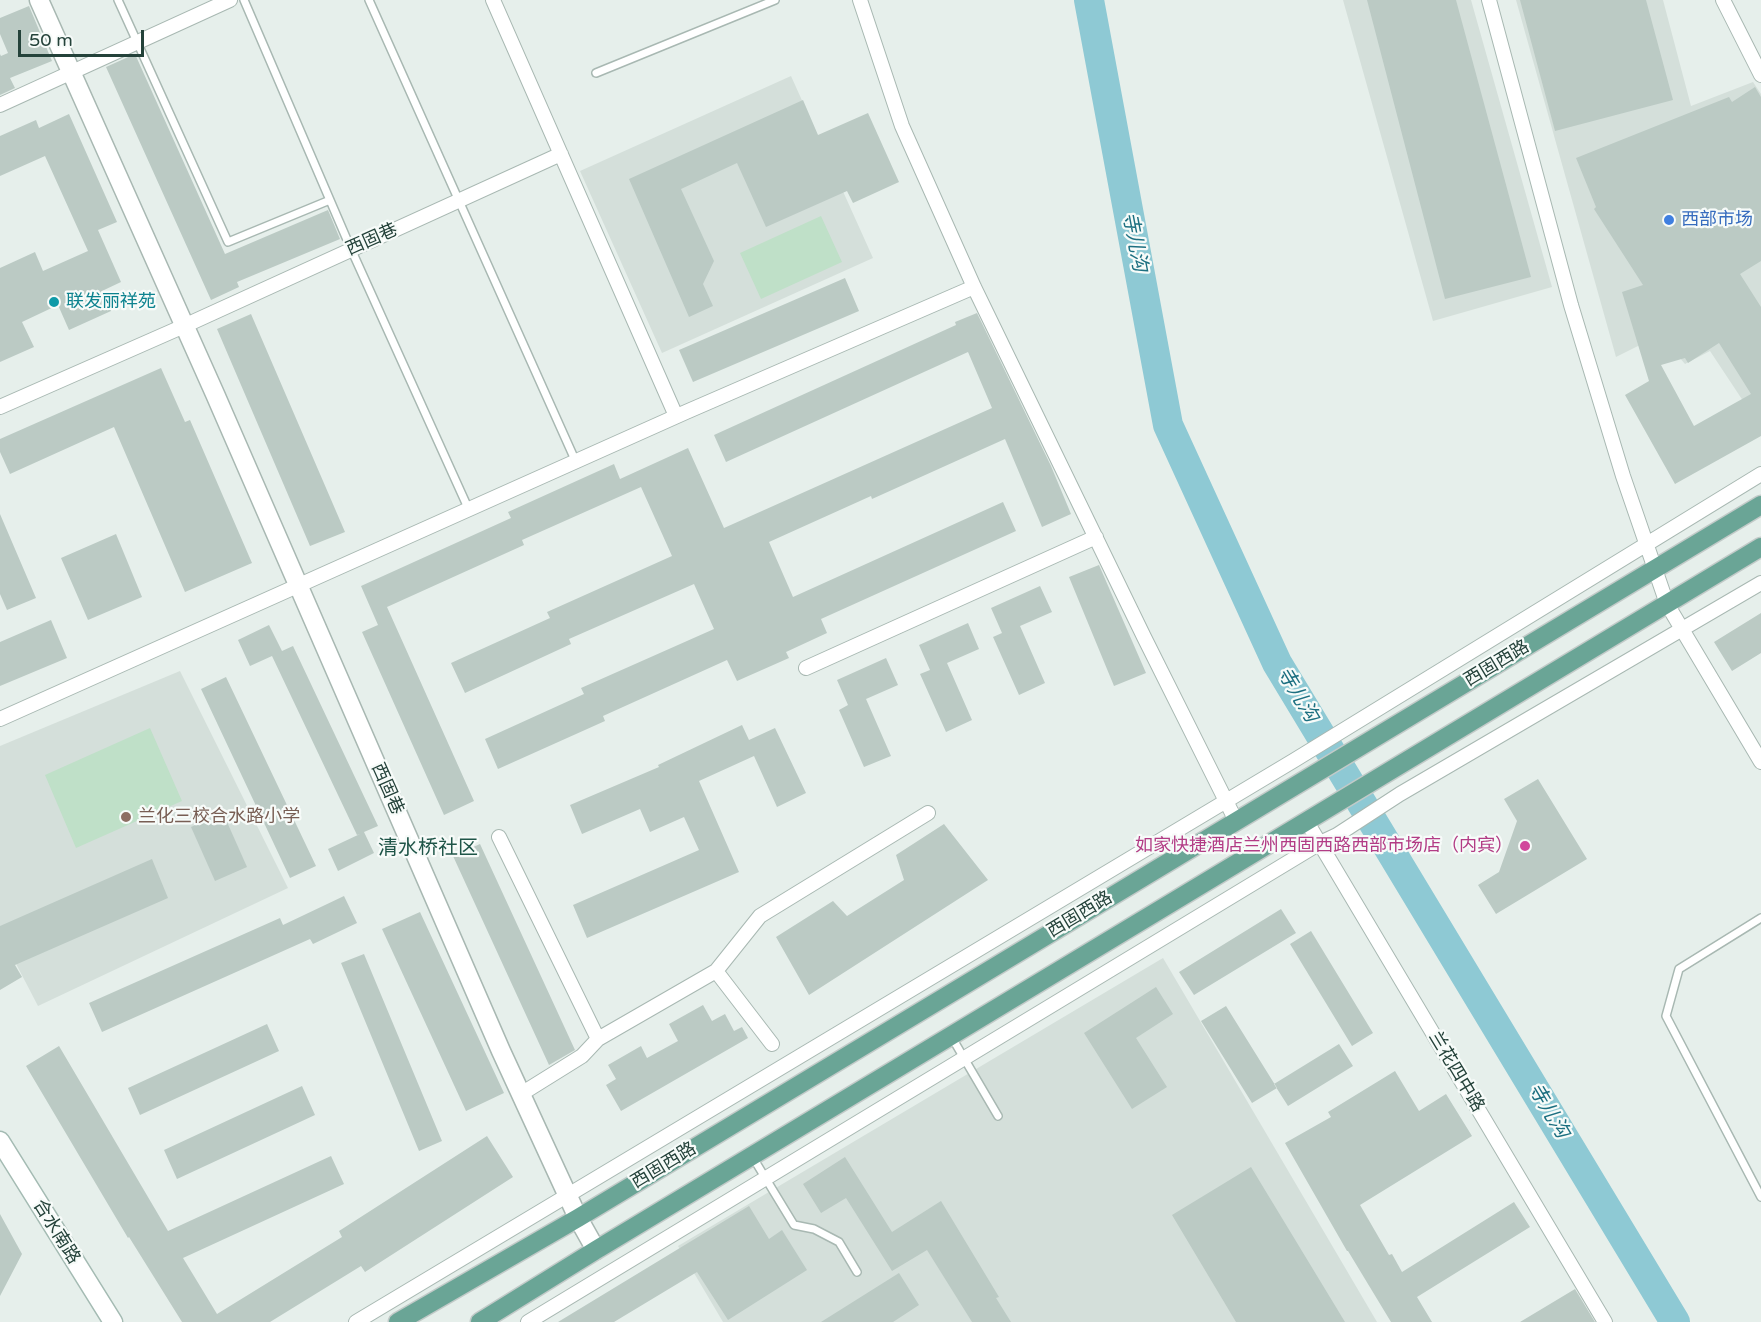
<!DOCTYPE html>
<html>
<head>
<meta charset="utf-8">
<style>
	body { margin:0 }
	#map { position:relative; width:1761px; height:1322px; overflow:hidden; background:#e6efeb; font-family:"Varela Round",sans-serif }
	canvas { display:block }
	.scale { position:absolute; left:18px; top:30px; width:126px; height:27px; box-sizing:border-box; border:3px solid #24423a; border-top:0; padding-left:8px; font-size:18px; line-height:21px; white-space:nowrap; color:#24423a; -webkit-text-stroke:4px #f7fbf9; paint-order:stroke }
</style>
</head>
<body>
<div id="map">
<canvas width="1761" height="1322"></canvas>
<div class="scale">50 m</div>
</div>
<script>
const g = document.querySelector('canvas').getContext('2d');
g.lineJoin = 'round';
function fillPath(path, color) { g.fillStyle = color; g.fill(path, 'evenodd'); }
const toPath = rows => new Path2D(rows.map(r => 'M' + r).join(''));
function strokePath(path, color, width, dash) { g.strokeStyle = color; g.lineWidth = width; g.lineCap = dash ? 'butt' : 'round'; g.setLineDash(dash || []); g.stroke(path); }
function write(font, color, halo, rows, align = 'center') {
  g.font = font + ' "Varela Round","Noto Sans SC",sans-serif'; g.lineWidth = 4.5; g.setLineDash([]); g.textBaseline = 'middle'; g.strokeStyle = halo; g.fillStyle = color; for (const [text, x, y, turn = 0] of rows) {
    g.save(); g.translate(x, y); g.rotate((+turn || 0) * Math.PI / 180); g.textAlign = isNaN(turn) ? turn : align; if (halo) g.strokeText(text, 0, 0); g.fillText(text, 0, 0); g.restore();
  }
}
fillPath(toPath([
	[1343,0,1471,0,1552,287,1433,321],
	[1516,0,1663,0,1691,106,1753,82,1761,94,1761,428,1710,351,1685,364,1660,335,1616,357],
	[791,76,873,258,662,353,580,171],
	[180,671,288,888,38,1006,0,933,0,746],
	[1163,958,1377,1322,723,1322,678,1246]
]), '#d4dfda');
fillPath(toPath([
	[821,216,842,262,761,299,740,253],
	[150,728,182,801,76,848,45,775]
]), '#bfe0c8');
strokePath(toPath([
	[1089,0,1168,425,1277,663,1675,1322]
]), '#8ec9d4', 30);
fillPath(toPath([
	[1367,0,1456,0,1531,277,1445,299],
	[1520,0,1646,0,1673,100,1555,131],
	[29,6,52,61,10,78,15,88,0,95,0,54,1,56,8,53,0,34,0,18],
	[135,54,225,254,328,210,340,239,237,282,239,287,211,300,106,67],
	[1755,87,1761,97,1761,261,1740,274,1761,307,1761,436,1675,484,1625,395,1649,381,1622,292,1643,285,1594,209,1596,207,1576,158,1729,97,1732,102],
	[1719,343,1751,394,1694,426,1661,365,1685,358,1688,363],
	[803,100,818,135,868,113,899,182,853,203,847,191,766,227,737,163,681,189,714,261,703,284,713,306,689,317,629,179],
	[69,114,117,222,98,230,121,282,102,291,111,311,69,330,58,305,22,322,34,347,0,362,0,268,35,252,43,271,88,251,45,156,0,176,0,136,36,120,39,128],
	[845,278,859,311,693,382,679,350],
	[977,313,1051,466,1071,514,1042,527,1005,439,872,499,871,496,769,542,793,597,1003,502,1016,531,821,619,827,633,786,652,789,658,737,681,727,660,603,716,605,721,498,769,485,739,584,694,581,688,714,629,694,584,569,639,571,644,465,693,451,663,550,618,547,612,672,556,641,487,522,540,524,545,387,607,474,801,444,815,362,632,378,625,361,586,511,518,508,512,614,464,620,479,688,448,724,528,992,408,968,352,726,462,714,435,956,325,955,322],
	[251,314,345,532,310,546,217,329],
	[161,368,185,422,190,420,252,563,185,592,114,427,10,474,0,452,0,439],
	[0,514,36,598,7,610,0,594],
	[116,534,142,597,88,620,61,558],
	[1099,565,1146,673,1114,686,1069,577],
	[1040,586,1052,612,1020,626,1045,683,1019,695,993,637,1002,633,991,608],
	[1761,613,1761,653,1732,671,1714,642],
	[51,620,67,658,0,686,0,642],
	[968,623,979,649,947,663,972,720,946,732,920,674,930,670,919,645],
	[269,625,282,651,293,646,378,826,364,832,374,853,338,871,328,849,360,834,357,835,272,656,250,666,238,640],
	[886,658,898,685,866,699,891,756,864,767,839,710,848,705,837,680],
	[226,677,316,866,290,878,201,689],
	[742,725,749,740,775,728,806,793,777,807,754,756,699,781,739,872,587,938,573,905,699,850,684,817,650,832,640,809,582,834,570,805,659,767,658,765],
	[1538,779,1587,859,1496,914,1478,885,1499,872,1517,821,1504,799],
	[223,813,247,867,215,881,191,827],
	[944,824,988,880,809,995,776,937,833,901,847,916,904,880,896,855],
	[480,844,575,1050,549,1065,453,856],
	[152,859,168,898,15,965,22,977,0,990,0,926],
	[344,896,357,923,313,944,310,939,102,1032,89,1003,280,918,283,925],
	[1281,909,1296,933,1194,995,1179,972],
	[420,912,504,1093,466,1111,382,929],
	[1311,931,1373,1033,1352,1046,1290,944],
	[364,954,442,1141,419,1151,341,963],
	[1156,987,1173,1014,1136,1038,1167,1087,1132,1109,1084,1033],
	[703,1005,712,1021,725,1014,734,1031,742,1027,748,1038,621,1111,606,1085,616,1079,608,1065,641,1046,647,1058,678,1041,669,1024],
	[1226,1006,1277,1088,1252,1103,1201,1021],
	[267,1024,279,1051,140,1115,128,1088],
	[1339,1044,1353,1066,1288,1106,1274,1084],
	[59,1046,168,1231,331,1156,344,1184,183,1258,217,1314,342,1237,339,1231,487,1136,513,1177,365,1272,361,1266,270,1322,182,1322,129,1237,128,1238,26,1066],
	[1395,1071,1419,1111,1446,1094,1472,1136,1360,1205,1389,1255,1392,1254,1402,1272,1514,1202,1530,1227,1417,1297,1432,1322,1391,1322,1348,1251,1347,1251,1285,1143,1331,1117,1328,1112],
	[302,1086,315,1115,177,1179,164,1150],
	[845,1157,892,1232,941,1201,999,1297,996,1298,1011,1322,972,1322,927,1250,892,1271,846,1198,821,1213,803,1184],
	[1251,1167,1345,1322,1236,1322,1172,1215],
	[749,1206,769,1239,782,1230,807,1270,728,1320,697,1272,614,1322,558,1322],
	[0,1214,22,1254,0,1296],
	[899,1273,919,1305,893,1322,821,1322],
	[1575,1289,1595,1322,1520,1322]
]), '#bbcac4');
const service = toPath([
	[118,0,228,242,330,200],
	[244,0,351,249,469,510],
	[369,0,576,462],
	[596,73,775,0],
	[1761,918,1679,969,1666,1016,1761,1197],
	[951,1036,998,1116],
	[752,1156,794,1225,814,1229,839,1242,857,1272]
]);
const minor = toPath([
	[493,0,676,416],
	[860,0,902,126,974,287,1144,637,1236,821],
	[1489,0,1571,305,1623,476,1667,604,1761,762],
	[1723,0,1761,75],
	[0,105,230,0],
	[0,407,184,326,561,154],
	[806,668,1096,537],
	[0,719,686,412,974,287],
	[1307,822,1605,1322],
	[499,837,598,1039,716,971],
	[772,1044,716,971,760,916,928,813],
	[521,1094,582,1056,598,1039],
	[356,1322,1293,761,1761,474],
	[528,1322,1320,843,1337,835,1400,794,1761,583]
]);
const tertiary = toPath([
	[39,0,215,394,501,1051,578,1218,596,1250]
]);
const secondary = toPath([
	[0,1141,113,1322]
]);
const primary = toPath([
	[398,1322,578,1218,1761,505],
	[480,1322,596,1250,1761,547]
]);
strokePath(service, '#a8b8b2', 10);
strokePath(minor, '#a8b8b2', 16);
strokePath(tertiary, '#a8b8b2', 21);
strokePath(secondary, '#a4bbb3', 21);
strokePath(primary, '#c2cac8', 21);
strokePath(service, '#fff', 7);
strokePath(minor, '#fff', 14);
strokePath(tertiary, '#fff', 18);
strokePath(secondary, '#fff', 18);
strokePath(primary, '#6aa596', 18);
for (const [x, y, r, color] of [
	[1669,220,6,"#3f7fe0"],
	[54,302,6,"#0f9aa8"],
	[126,817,6,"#8d6e63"],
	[1525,846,6,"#d1479c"]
]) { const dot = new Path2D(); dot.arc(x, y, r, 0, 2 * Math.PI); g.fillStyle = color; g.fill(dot); strokePath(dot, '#f7fbf9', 2); }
write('18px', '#366cbe', '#f7fbf9', [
	["西部市场",1681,220]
], 'left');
write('18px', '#24423a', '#f7fbf9', [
	["西固巷",372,240,-24],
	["西固西路",1497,664,-31],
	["西固巷",387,789,66],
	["西固西路",1080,915,-31],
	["兰花四中路",1456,1072,59],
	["西固西路",664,1166,-31],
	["合水南路",56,1232,58]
]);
write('18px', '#0d838f', '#f7fbf9', [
	["联发丽祥苑",66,302]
], 'left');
write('18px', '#785e54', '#f7fbf9', [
	["兰化三校合水路小学",138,817]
], 'left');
write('18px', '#b23c85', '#f7fbf9', [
	["如家快捷酒店兰州西固西路西部市场店（内宾）",1513,846]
], 'right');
write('italic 20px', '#1c6f80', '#f7fbf9', [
	["寺儿沟",1134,242,79],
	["寺儿沟",1297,695,59],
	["寺儿沟",1548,1111,59]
]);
write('20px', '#1f5548', '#f7fbf9', [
	["清水桥社区",428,849]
]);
</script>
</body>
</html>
